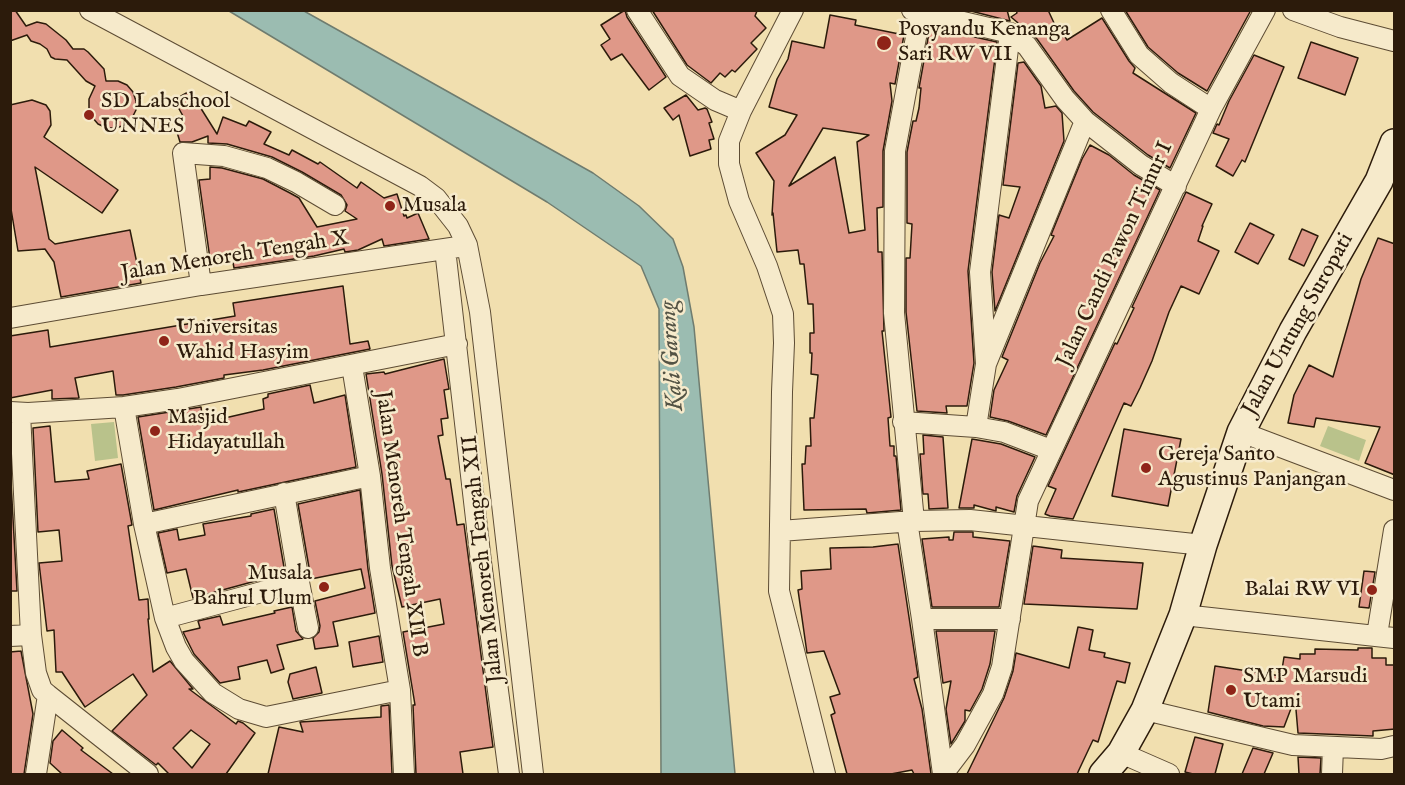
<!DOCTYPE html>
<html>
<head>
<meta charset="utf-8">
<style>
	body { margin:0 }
	#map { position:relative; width:1405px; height:785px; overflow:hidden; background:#f1dfaf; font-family:"IM FELL English",serif }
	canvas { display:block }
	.frame { position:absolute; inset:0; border:12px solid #2c1b0b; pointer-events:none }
</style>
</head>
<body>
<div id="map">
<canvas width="1405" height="785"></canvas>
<div class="frame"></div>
</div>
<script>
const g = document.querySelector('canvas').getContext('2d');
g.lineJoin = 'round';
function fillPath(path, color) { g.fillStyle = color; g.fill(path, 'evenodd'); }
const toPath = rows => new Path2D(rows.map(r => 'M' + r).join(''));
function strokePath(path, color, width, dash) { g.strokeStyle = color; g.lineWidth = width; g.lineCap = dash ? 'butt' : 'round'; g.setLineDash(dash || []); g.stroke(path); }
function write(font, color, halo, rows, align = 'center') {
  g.font = font + ' "IM FELL English",serif'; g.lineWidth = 5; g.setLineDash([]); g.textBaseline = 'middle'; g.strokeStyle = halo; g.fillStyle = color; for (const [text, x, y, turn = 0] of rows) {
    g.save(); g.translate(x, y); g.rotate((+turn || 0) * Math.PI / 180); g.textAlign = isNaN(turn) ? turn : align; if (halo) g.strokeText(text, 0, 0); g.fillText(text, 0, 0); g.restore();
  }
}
fillPath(toPath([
	[114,422,118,458,95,461,91,424],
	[1328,426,1366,440,1359,461,1320,446]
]), '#b9c28b');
const water = toPath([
	[229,11,304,11,593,173,639,206,673,239,683,267,694,327,735,774,661,774,659,309,641,266,547,202,229,11]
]);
fillPath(water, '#9bbcb1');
strokePath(water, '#6f7c6f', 1.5);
const building = toPath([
	[10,10,15,10,26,26,37,22,46,24,66,40,73,49,84,49,88,52,104,69,106,81,118,81,127,85,133,92,136,101,136,110,132,118,125,125,116,128,107,128,98,124,92,117,89,109,89,99,95,86,86,81,67,60,55,59,51,57,47,49,40,44,31,41,27,35,10,41,10,10],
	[625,10,627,17,666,77,649,90,622,54,611,60,601,45,610,39,601,25,625,10],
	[652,10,757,11,755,16,766,28,751,43,757,49,735,72,732,70,725,77,720,73,711,83,687,65,652,10],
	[967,10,1007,10,1010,21,967,10],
	[1016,10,1048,10,1061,38,1064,35,1067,40,1102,18,1129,61,1135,68,1133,73,1196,113,1170,168,1148,155,1093,112,1074,91,1037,39,1011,17,1017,13,1016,10],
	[1125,10,1251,10,1207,91,1178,73,1148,47,1125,10],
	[830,15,856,20,855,25,904,35,895,84,890,83,892,101,883,151,883,207,877,208,878,252,882,252,884,331,882,331,891,417,888,418,890,446,894,446,894,456,896,456,901,510,867,513,866,509,804,510,802,464,805,464,806,446,811,446,810,418,814,418,818,375,811,374,812,353,810,353,810,333,814,333,813,304,808,304,804,264,800,264,798,250,777,252,773,213,772,215,774,181,756,153,785,135,797,115,769,107,777,79,788,59,792,41,824,48,830,15],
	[823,128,869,135,857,142,865,230,849,233,835,157,789,186,823,128],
	[930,27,997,42,968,271,974,363,967,406,946,406,947,413,917,411,906,312,906,258,910,258,912,224,907,223,907,152,913,121,916,121,919,108,921,88,919,88,930,27],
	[1311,42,1358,58,1345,95,1298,78,1311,42],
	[1254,55,1284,67,1245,162,1242,160,1233,176,1216,166,1229,139,1213,133,1217,124,1219,125,1229,101,1254,55],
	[1024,62,1041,86,1045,108,1056,106,1062,113,1064,141,995,311,992,272,999,215,1009,218,1020,187,1003,185,1018,63,1024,62],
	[190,91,217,134,223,117,246,126,249,121,271,132,264,144,289,155,292,150,318,164,320,162,357,188,361,182,384,198,397,194,404,216,406,215,407,218,418,213,429,239,384,246,382,239,358,250,345,252,344,249,314,256,234,268,232,257,210,259,199,180,210,179,210,167,222,168,263,179,290,193,299,198,317,227,357,219,345,211,347,205,341,195,302,172,272,157,227,144,208,143,208,136,192,142,180,142,173,119,183,116,174,100,190,91],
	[686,95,698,110,705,108,707,109,712,122,709,123,714,139,709,140,711,149,690,156,679,115,673,120,664,108,686,95],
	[32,100,46,105,50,111,51,125,44,137,118,190,102,213,35,167,49,239,55,244,130,230,141,283,61,297,54,262,45,249,18,251,10,203,10,105,32,100],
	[1090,145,1109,155,1134,175,1160,190,1046,435,1008,421,990,417,994,390,1008,360,1002,357,1040,263,1054,236,1051,235,1082,159,1090,145],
	[1186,192,1212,204,1202,226,1203,226,1198,241,1219,251,1199,294,1181,286,1169,312,1152,361,1140,388,1131,406,1124,403,1073,519,1050,516,1045,514,1056,489,1048,486,1115,343,1117,344,1134,308,1132,307,1186,192],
	[1250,223,1274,235,1258,264,1235,252,1250,223],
	[1302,229,1318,236,1304,266,1289,259,1302,229],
	[1378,238,1395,244,1395,475,1365,463,1380,427,1316,418,1314,427,1288,423,1294,395,1309,365,1333,377,1361,279,1378,238],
	[343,286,350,344,368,341,370,349,263,370,224,375,224,378,176,387,123,395,116,395,113,371,75,378,79,398,52,399,52,390,10,398,10,336,48,330,50,347,235,316,233,303,343,286],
	[444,359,449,389,444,390,448,418,441,419,443,435,438,436,446,479,450,479,457,525,464,524,493,747,460,752,463,774,416,774,413,705,415,705,403,632,444,624,440,599,402,607,392,566,382,474,366,374,384,372,385,374,444,359],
	[310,385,314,403,345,395,356,467,238,492,238,490,154,510,138,417,201,407,203,423,264,409,263,399,268,397,268,394,310,385],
	[50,426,55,482,89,479,87,471,121,464,132,525,128,526,139,600,148,599,149,619,148,619,153,672,170,661,193,689,189,689,236,724,238,721,243,723,255,733,226,774,169,774,158,763,156,765,112,731,147,695,133,674,85,707,62,672,56,672,54,630,47,631,39,563,62,561,59,530,38,532,33,428,50,426],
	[191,730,210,744,192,768,173,748,191,730],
	[1124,429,1181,439,1168,506,1112,496,1124,429],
	[923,435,943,437,948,508,929,509,928,494,923,494,920,454,924,454,923,435],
	[972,439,1001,444,1035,457,1017,496,1014,512,996,507,996,511,974,505,974,508,959,508,972,439],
	[10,464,17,591,10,591,10,464],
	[360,490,368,569,375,613,333,622,338,646,315,649,313,638,319,632,320,626,315,601,365,588,361,569,311,579,298,504,360,490],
	[274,509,285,573,193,598,186,569,167,573,158,533,177,529,179,540,205,535,203,524,251,516,251,514,274,509],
	[954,532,973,532,973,537,1010,541,999,607,932,607,922,539,949,537,949,540,953,540,954,532],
	[898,544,918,677,914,679,922,709,931,774,914,774,912,770,891,774,847,774,831,715,835,713,830,697,840,694,824,651,807,653,798,590,802,589,801,571,831,569,830,548,873,547,898,544],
	[1033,546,1062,550,1061,558,1143,563,1137,609,1024,604,1033,546],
	[1364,571,1375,572,1369,608,1359,607,1364,571],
	[292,607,296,631,303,639,277,645,284,669,271,673,267,660,238,667,240,679,220,683,194,654,183,632,200,628,198,621,220,616,223,625,275,613,274,611,292,607],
	[1078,627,1093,630,1089,650,1105,653,1104,657,1130,663,1125,683,1117,681,1098,742,1093,740,1077,774,967,774,1004,698,1013,671,1016,653,1069,668,1078,627],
	[936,631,995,631,990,664,982,689,970,711,965,710,965,721,951,744,946,709,951,681,943,683,936,631],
	[379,636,383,662,353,667,349,642,379,636],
	[1358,648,1372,648,1372,658,1386,658,1386,665,1395,665,1395,729,1373,731,1373,736,1298,733,1295,698,1284,727,1263,726,1208,712,1215,666,1281,676,1284,657,1300,659,1300,654,1315,654,1315,649,1358,650,1358,648],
	[21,651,33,714,24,774,10,774,10,652,21,651],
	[316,667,322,693,293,699,288,682,290,674,316,667],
	[389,705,392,774,268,774,279,727,303,732,300,722,381,717,381,706,389,705],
	[62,730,83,748,81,750,113,774,62,774,50,763,53,741,62,730],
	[1195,737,1223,744,1215,774,1193,774,1185,772,1195,737],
	[1253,748,1273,753,1264,774,1242,774,1253,748],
	[1298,757,1321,758,1320,774,1299,774,1298,757]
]);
fillPath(building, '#df9888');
strokePath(building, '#2c1b0b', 1.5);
const street = toPath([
	[90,10,420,186,436,198,458,226,467,245,480,312,533,774],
	[637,10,680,76,715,100,741,111],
	[793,10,741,111,729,141,729,164,739,201,767,266,783,314,784,343,782,392,779,591,825,774],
	[912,10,1010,33,1027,46,1065,99,1085,121,1141,165,1176,186],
	[1111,10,1139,55,1171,83,1211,109],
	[1293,10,1340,27,1394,41],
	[445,249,481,562,509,774],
	[201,285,183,153,224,156,267,168,296,182,335,205],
	[10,318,201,285,458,247],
	[986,364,980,272,1010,33],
	[352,366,370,476,380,568,400,690,404,774],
	[124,407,144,524,165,618,176,647,184,661,213,693,239,709,266,717,400,690],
	[10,412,28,413,124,407,178,399,457,344],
	[20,413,31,635,36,673,42,690,48,695,148,774],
	[903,422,976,427,1004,432,1051,450],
	[976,427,986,364,1085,121],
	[1241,432,1394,490],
	[907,521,922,619,943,774],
	[914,521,894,313,895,151,921,10],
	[144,524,370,476],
	[780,531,914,521,970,520,1203,545],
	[299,582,308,628],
	[1183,615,1394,638],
	[165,618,299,582,284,493],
	[922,619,1010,619],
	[1377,635,1394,530],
	[10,636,31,635],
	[1145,710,1293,745,1381,749,1394,746],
	[1121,753,1169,774],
	[36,774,48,695],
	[943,774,965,745,993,694,1002,667,1028,501,1211,109,1265,10],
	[1332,774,1333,747]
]);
const secondary = toPath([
	[1103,774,1121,753,1145,710,1183,615,1203,545,1241,432,1293,331,1379,181,1394,143]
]);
strokePath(street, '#5d4c34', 22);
strokePath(secondary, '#2c1b0b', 30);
strokePath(street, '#f6eacb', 20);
strokePath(secondary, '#f6eacb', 27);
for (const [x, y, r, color] of [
	[884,43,8,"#8f2418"],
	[89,115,6,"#8f2418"],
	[390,206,6,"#8f2418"],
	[164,341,6,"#8f2418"],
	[155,431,6,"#8f2418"],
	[1146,468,6,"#8f2418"],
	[324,587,6,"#8f2418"],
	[1372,590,6,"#8f2418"],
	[1231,690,6,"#8f2418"]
]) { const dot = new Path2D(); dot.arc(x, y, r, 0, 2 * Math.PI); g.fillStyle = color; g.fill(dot); strokePath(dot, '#f6eacb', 2); }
write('22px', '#2c1b0b', '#f6eacb', [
	["Posyandu Kenanga",898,30],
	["Sari RW VII",898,55],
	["SD Labschool",101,102],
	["UNNES",101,127],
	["Musala",402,206],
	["Universitas",176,328],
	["Wahid Hasyim",176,353],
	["Masjid",167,418],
	["Hidayatullah",167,443],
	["Gereja Santo",1158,455],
	["Agustinus Panjangan",1158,480],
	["Musala",312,574,"right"],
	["Bahrul Ulum",312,599,"right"],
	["Balai RW VI",1360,590,"right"],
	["SMP Marsudi",1243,677],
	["Utami",1243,702]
], 'left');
write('22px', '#2c1b0b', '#f6eacb', [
	["Jalan Candi Pawon Timur I",1116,255,-65],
	["Jalan Menoreh Tengah X",235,257,-9],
	["Jalan Untung Suropati",1299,325,-61],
	["Jalan Menoreh Tengah XII B",400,524,82],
	["Jalan Menoreh Tengah XII",484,559,-96]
]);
write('italic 24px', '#535345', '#f6eacb', [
	["Kali Garang",673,356,-94]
]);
</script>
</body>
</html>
